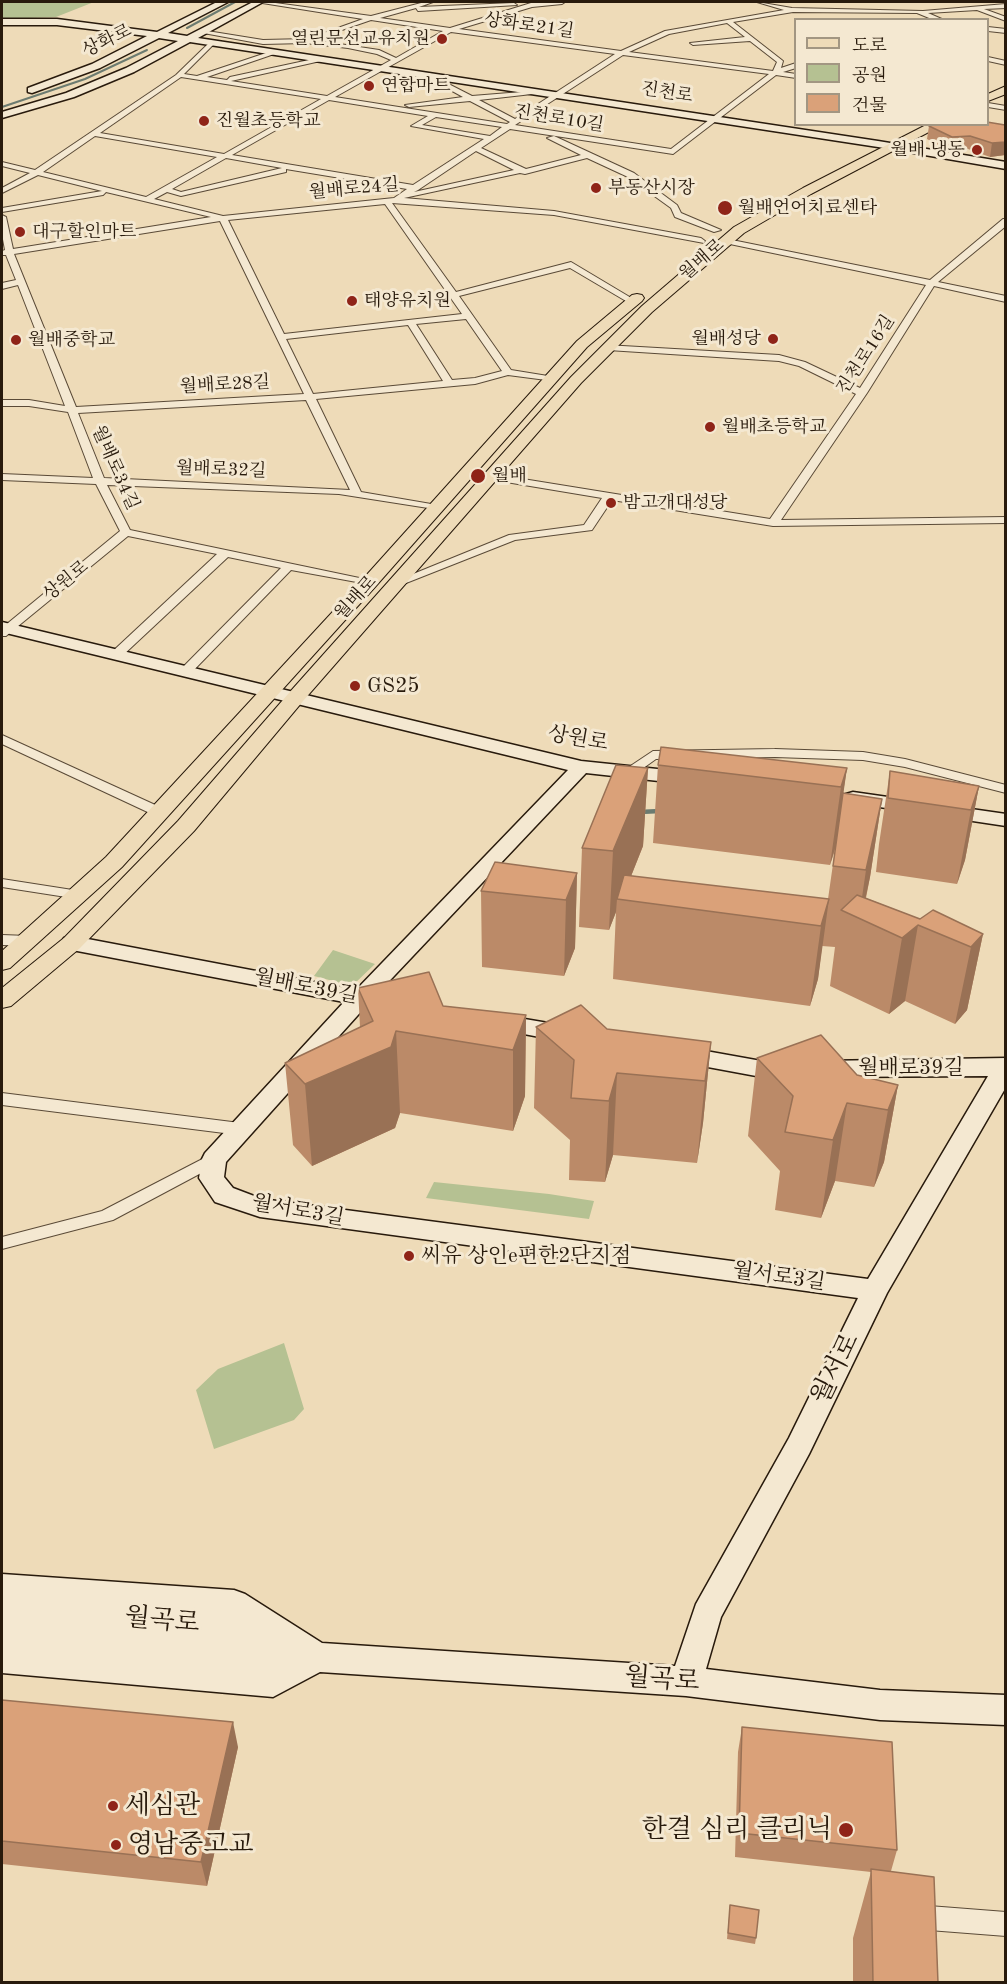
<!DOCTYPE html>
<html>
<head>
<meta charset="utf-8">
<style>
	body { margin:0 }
	#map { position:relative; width:1007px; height:1984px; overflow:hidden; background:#eedbb8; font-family:"Old Standard TT","Noto Serif KR",serif }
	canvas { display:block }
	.frame { position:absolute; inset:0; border:3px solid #281a0c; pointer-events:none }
	.legend { position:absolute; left:794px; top:18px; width:195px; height:108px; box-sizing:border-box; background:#f4e8d1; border:2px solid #a29682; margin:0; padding:8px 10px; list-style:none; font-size:18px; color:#281a0c }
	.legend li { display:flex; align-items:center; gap:12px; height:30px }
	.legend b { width:30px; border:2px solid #a29682 }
</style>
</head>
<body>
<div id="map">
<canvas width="1007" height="1984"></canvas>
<div class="frame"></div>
<ul class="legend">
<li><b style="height:8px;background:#eedbb8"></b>도로</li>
<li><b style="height:16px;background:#b5c192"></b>공원</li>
<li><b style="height:16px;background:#daa179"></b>건물</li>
</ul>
</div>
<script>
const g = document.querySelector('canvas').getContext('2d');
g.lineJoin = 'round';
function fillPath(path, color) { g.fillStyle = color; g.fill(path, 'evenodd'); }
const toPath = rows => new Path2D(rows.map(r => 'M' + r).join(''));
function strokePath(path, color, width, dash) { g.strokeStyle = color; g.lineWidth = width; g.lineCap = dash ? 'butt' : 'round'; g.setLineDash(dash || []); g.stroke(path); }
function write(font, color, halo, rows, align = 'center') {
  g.font = font + ' "Old Standard TT","Noto Serif KR",serif'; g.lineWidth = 6; g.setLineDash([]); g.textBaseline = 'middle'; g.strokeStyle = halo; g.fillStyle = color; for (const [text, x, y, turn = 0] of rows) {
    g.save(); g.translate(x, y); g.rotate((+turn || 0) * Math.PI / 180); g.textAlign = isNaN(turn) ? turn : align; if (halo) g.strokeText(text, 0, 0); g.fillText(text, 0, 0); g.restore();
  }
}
fillPath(toPath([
	[2,2,94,2,56,17,2,19],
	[333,950,375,964,352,986,314,976],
	[434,1182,549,1194,594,1201,589,1219,426,1198],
	[284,1343,304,1409,294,1420,214,1449,196,1390,218,1369]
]), '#b5c192');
strokePath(toPath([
	[187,28,235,2],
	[2,107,85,79,147,50]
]), '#6c7b70', 2);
strokePath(toPath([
	[640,812,660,811]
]), '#6c7b70', 4.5);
const street = toPath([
	[256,2,268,2,371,16,425,2,433,2,419,7,514,3,517,5,418,11,416,8,380,18,450,28,531,3,565,2,562,4,532,7,459,29,621,51,665,31,784,10,757,2,792,8,923,11,1006,4,1006,8,984,9,1006,17,1006,21,977,10,928,13,944,20,934,20,917,13,793,12,733,22,783,61,781,68,796,63,796,68,783,72,796,74,796,78,776,75,673,154,510,129,481,148,526,169,581,155,547,138,554,136,634,173,677,205,681,213,721,230,714,232,675,217,671,208,628,177,587,158,525,174,520,173,404,198,554,211,701,238,705,241,704,243,554,215,392,203,456,292,571,262,638,302,631,304,570,268,459,296,511,370,554,377,554,381,508,375,475,384,316,399,361,492,437,505,442,508,441,510,339,494,107,485,130,530,369,580,375,583,373,585,291,570,190,674,186,675,182,674,182,668,281,568,228,557,121,657,117,658,113,657,113,651,217,554,128,536,6,636,2,636,2,628,120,531,96,484,2,480,2,474,93,478,68,412,29,406,2,406,2,400,29,400,65,406,18,285,2,289,2,283,16,280,6,255,2,255,2,251,5,250,2,234,2,215,6,217,13,249,211,217,106,192,103,195,2,212,2,208,102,191,38,175,2,193,2,188,30,173,2,166,2,162,35,170,176,75,210,42,215,43,184,74,197,76,275,50,277,53,207,77,227,80,230,77,323,57,325,60,231,81,327,96,391,60,377,54,348,48,305,43,263,44,198,32,201,30,263,40,307,39,363,19,256,2],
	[371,20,443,31,396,58,379,50,313,40,371,20],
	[727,23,745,37,690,43,693,45,750,41,777,62,773,71,629,52,669,34,727,23],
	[451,32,615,54,515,119,479,100,532,94,534,91,472,96,427,73,425,76,463,97,405,105,409,107,470,101,510,122,507,124,335,97,451,32],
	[623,55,769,74,671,149,515,125,623,55],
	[181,77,321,99,224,154,100,133,181,77],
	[329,100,428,116,411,126,484,139,413,185,232,155,329,100],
	[436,117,502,127,490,136,422,125,436,117],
	[95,136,217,157,146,197,43,172,95,136],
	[476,151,514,170,414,192,418,190,476,151],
	[226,158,282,168,181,192,172,189,226,158],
	[286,169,407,189,394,198,223,216,154,199,167,192,181,196,286,172,286,169],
	[385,204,462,314,284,334,228,220,385,204],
	[220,221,304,394,76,407,14,254,220,221],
	[466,319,502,371,475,378,452,380,416,324,466,319],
	[408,325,443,381,313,394,286,339,408,325],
	[306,400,350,490,104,478,78,413,306,400],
	[988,27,1006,29,1006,33,988,31,988,27],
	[988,57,1006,61,1006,65,988,61,988,57],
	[988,103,1006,106,1006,110,988,107,988,103],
	[1003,219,1006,219,1006,226,938,282,1006,296,1006,302,934,286,867,393,781,520,1006,517,1006,523,773,526,612,500,592,530,515,540,401,585,397,586,391,583,509,535,584,525,602,498,488,479,487,477,492,474,770,519,856,394,799,366,779,361,608,350,603,347,605,345,779,355,805,362,860,388,926,285,725,243,722,242,722,238,930,280,1003,219],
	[2,735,164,809,166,812,164,815,154,815,2,744,2,735],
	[775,749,863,752,905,759,1006,785,1006,793,905,767,863,760,775,757,656,759,635,774,625,774,623,771,653,751,775,749],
	[2,879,79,891,86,895,79,899,2,887,2,879],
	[2,935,28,936,35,941,28,946,2,945,2,935],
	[2,1093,240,1123,246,1125,248,1129,246,1133,240,1135,2,1105,2,1093],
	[214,1153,220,1155,222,1159,220,1163,113,1220,2,1249,2,1237,102,1211,214,1153],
	[916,1905,1006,1912,1006,1936,916,1929,908,1925,904,1917,908,1909,916,1905]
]);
const secondary = toPath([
	[217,2,228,2,168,33,187,36,253,2,263,2,198,38,878,141,1006,162,1006,169,878,147,190,42,134,72,74,97,2,118,2,112,66,93,126,68,178,41,159,38,100,68,32,93,28,92,28,88,92,64,147,36,57,25,2,25,2,19,57,19,157,32,217,2],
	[2,622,581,761,686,772,693,774,696,778,693,782,686,784,586,773,377,994,382,1000,379,1005,366,1006,226,1162,224,1177,233,1188,262,1199,868,1279,988,1076,821,1077,813,1075,809,1069,813,1063,821,1061,1006,1058,1006,1087,887,1293,809,1454,721,1617,706,1669,880,1690,1006,1695,1006,1725,880,1720,686,1696,320,1672,273,1697,2,1673,2,1574,234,1590,245,1594,322,1643,675,1666,696,1604,789,1438,858,1298,260,1217,215,1202,199,1178,202,1159,205,1153,344,1002,72,950,64,948,61,943,64,938,72,936,356,990,568,770,2,632,2,622],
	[853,792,1006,814,1006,826,846,802,843,798,846,794,853,792],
	[495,1014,566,1026,574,1029,578,1034,574,1039,566,1042,487,1027,484,1022,487,1017,495,1014],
	[678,1046,767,1062,785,1061,793,1063,797,1069,793,1075,767,1078,670,1060,666,1054,670,1048,678,1046]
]);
const primary = toPath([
	[1006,86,1006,94,988,101,988,94,1006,86],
	[928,124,944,124,811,194,744,233,652,312,581,383,303,701,194,831,80,948,11,1006,2,1008,2,988,64,938,178,821,289,693,571,377,642,306,734,227,803,188,928,124],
	[637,294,642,295,644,298,642,301,587,347,375,587,122,867,10,968,2,970,2,951,106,857,363,579,577,341,632,295,637,294]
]);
strokePath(street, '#5a4a37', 2);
strokePath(secondary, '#281a0c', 3);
strokePath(primary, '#281a0c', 2);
fillPath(street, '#f4e8d1');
fillPath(secondary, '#f4e8d1');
fillPath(primary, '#eedbb8');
fillPath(toPath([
	[1005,125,1005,155,990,157,968,149,950,151,927,139,929,126],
	[658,765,847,768,843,793,882,799,870,877,866,898,920,919,983,934,967,1010,955,1024,905,1001,889,1014,830,986,835,947,822,946,818,979,810,1006,613,979,616,912,609,930,579,927,582,848,648,768,643,846,631,876,828,899,835,850,830,865,653,843],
	[890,771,979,786,965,860,957,884,876,872,879,844],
	[577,873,575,948,564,976,482,967,481,891],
	[358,988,443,1006,526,1015,525,1096,513,1131,400,1113,395,1128,312,1166,293,1145,285,1063,360,1027],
	[536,1027,607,1029,711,1042,703,1123,697,1163,613,1155,605,1182,569,1180,570,1140,534,1108],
	[757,1058,857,1075,898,1085,884,1162,874,1187,835,1181,821,1218,775,1210,780,1171,748,1136],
	[2,1700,238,1747,207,1886,2,1864],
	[742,1727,897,1850,891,1871,938,1983,853,1983,853,1938,871,1872,735,1857,738,1752],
	[730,1905,756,1938,755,1944,727,1939]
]), '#bb8a68');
fillPath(toPath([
	[1005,142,1005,155,990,157,992,143],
	[648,768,643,846,622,899,617,899,616,912,609,930,613,851],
	[847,768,836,845,830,865,841,787],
	[979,786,965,860,957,884,971,810],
	[882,799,870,877,861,919,859,918,866,870],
	[577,873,575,948,564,976,566,900],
	[829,899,818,979,810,1006,821,926],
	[918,925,905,1001,889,1014,902,938],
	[983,934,967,1010,955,1024,971,947],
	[526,1015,525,1096,513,1131,513,1050],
	[396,1031,400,1113,395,1128,312,1166,305,1084],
	[711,1042,703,1123,697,1163,705,1081],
	[617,1073,613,1155,605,1182,609,1101],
	[898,1085,884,1162,874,1187,888,1110],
	[847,1103,835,1181,821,1218,833,1140],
	[233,1722,238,1747,207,1886,201,1862]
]), '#997155');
const building = toPath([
	[987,122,1005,125,1005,142,992,143,970,136,952,137,929,126,932,124,987,124,987,122],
	[661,747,847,768,841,787,658,765,661,747],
	[616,765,648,768,613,851,582,848,616,765],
	[890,771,979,786,971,810,888,798,890,771],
	[843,793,882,799,866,870,833,866,843,793],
	[495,862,577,873,566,900,481,891,495,862],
	[624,875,829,899,821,926,617,899,624,875],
	[857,895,920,919,933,910,983,934,971,947,918,925,902,938,841,910,857,895],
	[429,972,443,1006,526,1015,513,1050,396,1031,391,1047,305,1084,285,1063,373,1021,358,988,429,972],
	[581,1005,607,1029,711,1042,705,1081,617,1073,609,1101,571,1098,574,1060,536,1027,581,1005],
	[821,1035,857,1075,898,1085,888,1110,847,1103,833,1140,785,1132,793,1096,757,1058,821,1035],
	[2,1700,233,1722,201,1862,2,1841,2,1700],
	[742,1727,892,1742,897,1850,739,1833,742,1727],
	[871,1869,934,1877,938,1983,873,1983,871,1869],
	[730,1905,759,1910,756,1938,728,1933,730,1905]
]);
fillPath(building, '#daa179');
strokePath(building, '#997155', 1.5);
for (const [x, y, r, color] of [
	[442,39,6,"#8f2418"],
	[369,86,6,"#8f2418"],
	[204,121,6,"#8f2418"],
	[977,150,6,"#8f2418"],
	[596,188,6,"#8f2418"],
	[725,208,8,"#8f2418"],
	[20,232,6,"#8f2418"],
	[352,301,6,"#8f2418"],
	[773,339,6,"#8f2418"],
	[16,340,6,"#8f2418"],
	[710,427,6,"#8f2418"],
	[478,476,8,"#8f2418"],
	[611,503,6,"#8f2418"],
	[355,686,6,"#8f2418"],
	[409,1256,6,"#8f2418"],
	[113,1806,6,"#8f2418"],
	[846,1830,8,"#8f2418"],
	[116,1845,6,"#8f2418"]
]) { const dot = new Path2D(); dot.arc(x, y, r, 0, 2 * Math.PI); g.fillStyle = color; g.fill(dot); strokePath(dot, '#f4e8d1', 2); }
write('18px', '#281a0c', '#f4e8d1', [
	["상화로21길",529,26,8],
	["상화로",107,41,-26],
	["진천로",667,93,9],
	["진천로10길",559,119,9],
	["월배로24길",354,189,-5],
	["월배로",702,260,-41],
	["진천로16길",866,355,-57],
	["월배로28길",225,385,-3],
	["월배로34길",115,468,66],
	["월배로32길",221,470,2],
	["상원로",66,581,-39],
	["월배로",356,598,-48]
]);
write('18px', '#281a0c', '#f4e8d1', [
	["열린문선교유치원",430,39,"right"],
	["연합마트",381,86],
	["진월초등학교",216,121],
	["월배 냉동",965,150,"right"],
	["부동산시장",608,188],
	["월배언어치료센타",738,208],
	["대구할인마트",32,232],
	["태양유치원",364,301],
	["월배성당",761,339,"right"],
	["월배중학교",28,340],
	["월배초등학교",722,427],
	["월배",492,476],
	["밤고개대성당",623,503]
], 'left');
write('21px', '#281a0c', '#f4e8d1', [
	["GS25",367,686],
	["씨유 상인e편한2단지점",421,1256]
], 'left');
write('21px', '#281a0c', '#f4e8d1', [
	["상원로",578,739,10],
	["월배로39길",306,987,11],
	["월배로39길",911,1068],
	["월서로3길",298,1211,10],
	["월서로3길",779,1277,8]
]);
write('26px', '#281a0c', '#f4e8d1', [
	["월서로",836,1369,-64],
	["월곡로",162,1621,5],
	["월곡로",662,1680,4]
]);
write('26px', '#281a0c', '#f4e8d1', [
	["세심관",125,1806],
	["한결 심리 클리닉",832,1830,"right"],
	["영남중고교",128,1845]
], 'left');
</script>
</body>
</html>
